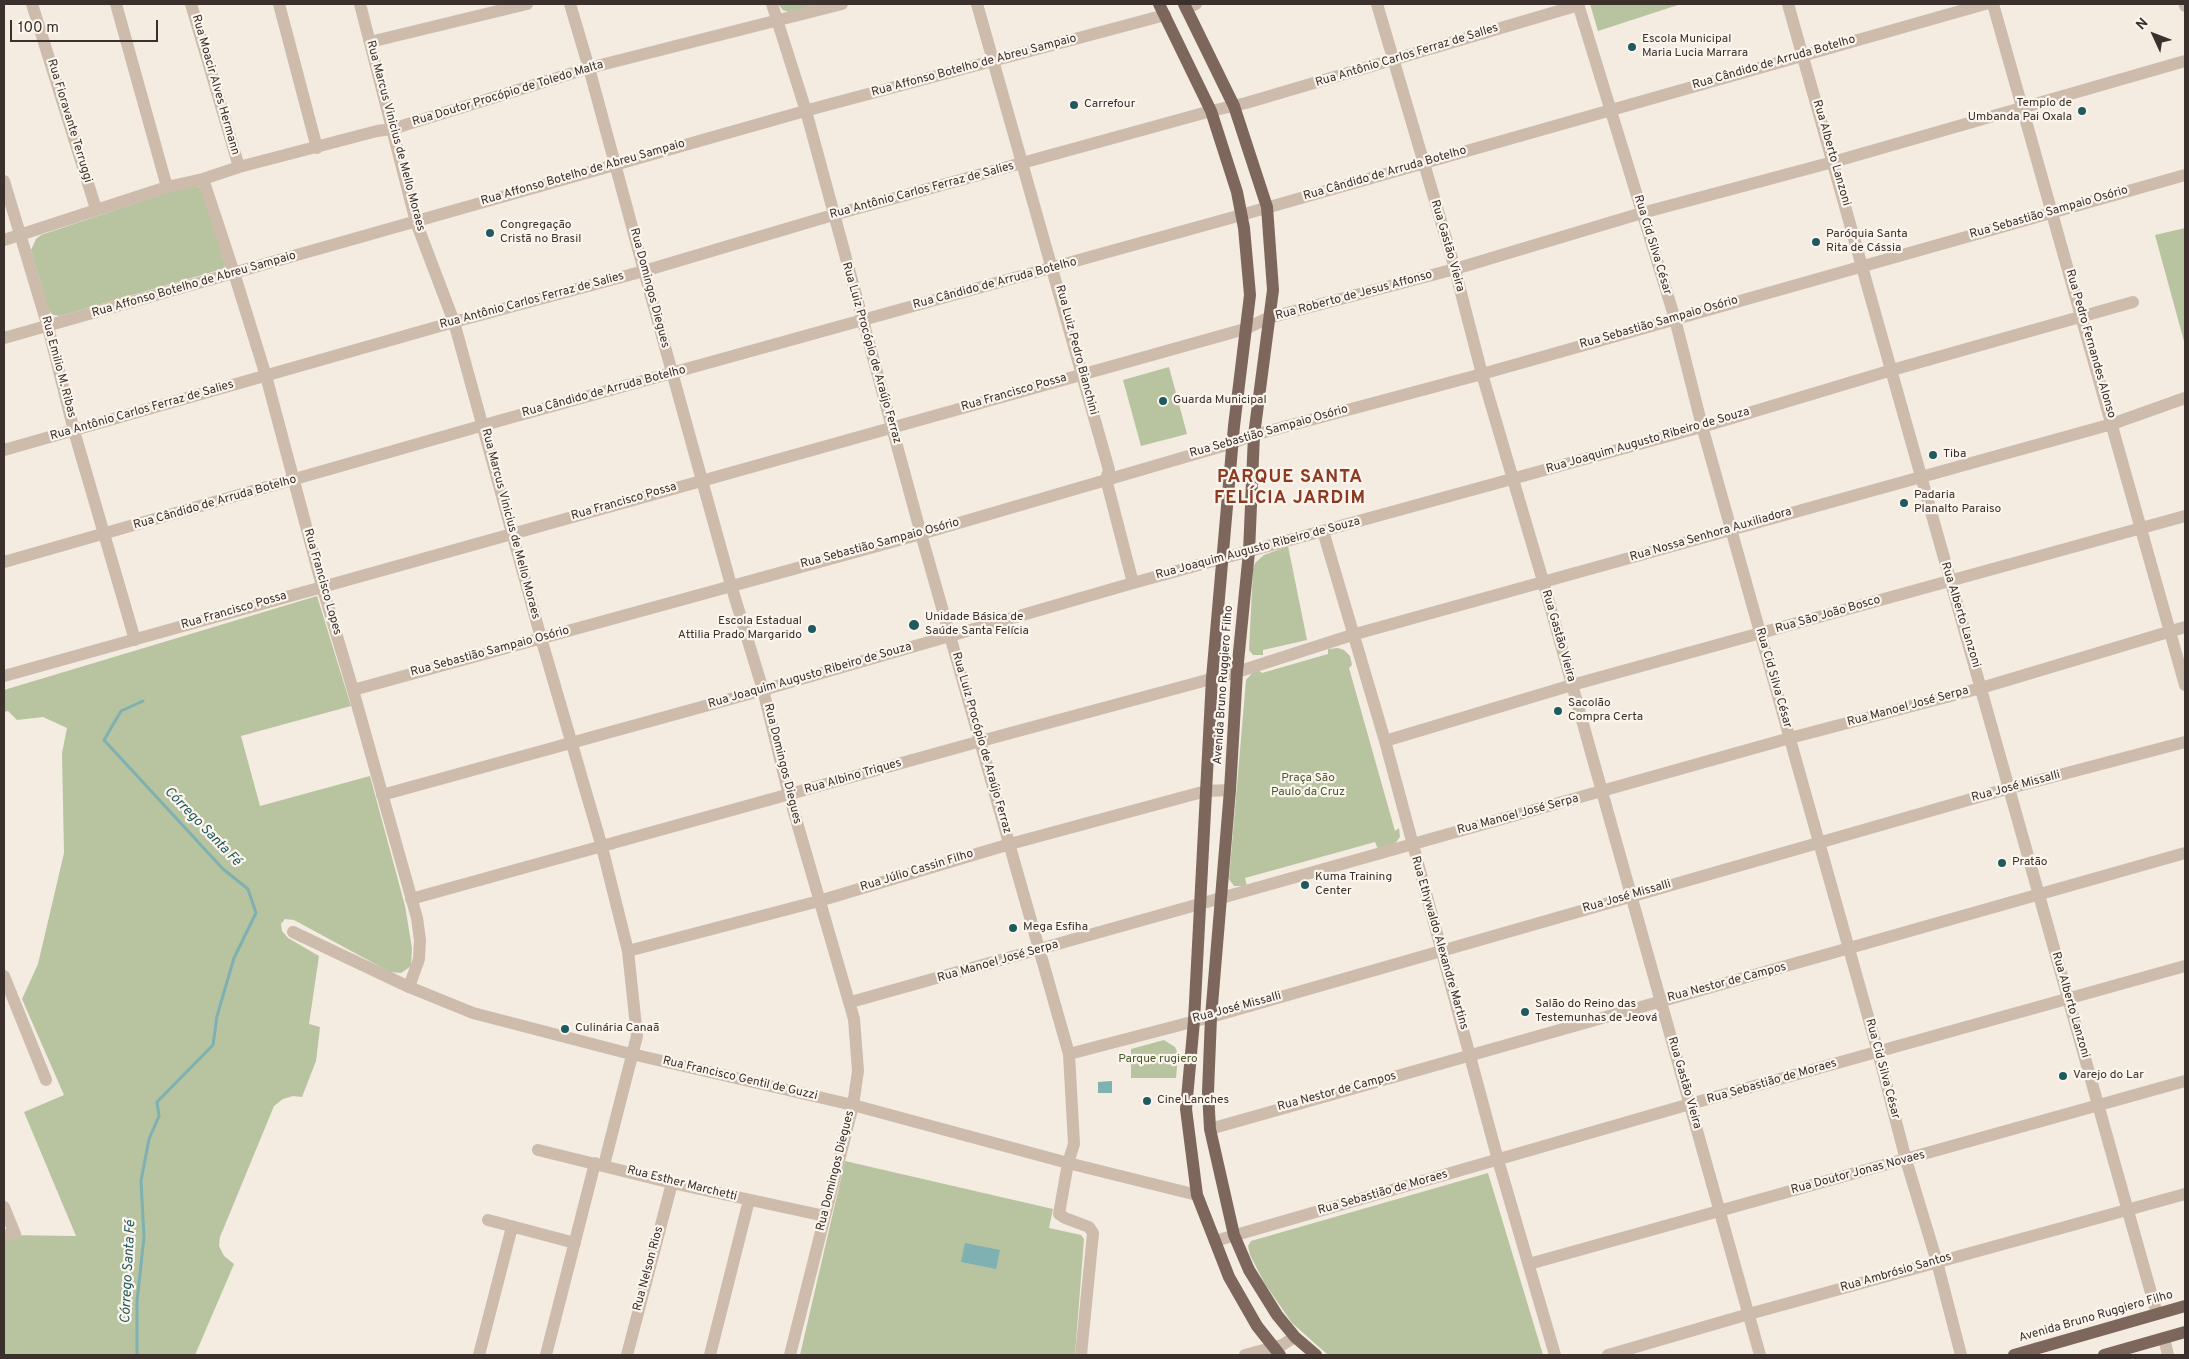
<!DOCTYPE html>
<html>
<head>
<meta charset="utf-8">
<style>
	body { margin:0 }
	#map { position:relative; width:2189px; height:1359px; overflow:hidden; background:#f4ebe1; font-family:Overpass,sans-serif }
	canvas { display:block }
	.frame { position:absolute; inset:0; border:5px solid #3b302b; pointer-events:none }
	.north { position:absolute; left:2129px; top:10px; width:50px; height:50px; -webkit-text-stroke:4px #fbf5ee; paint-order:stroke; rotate:313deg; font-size:14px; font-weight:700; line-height:20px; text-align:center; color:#3b302b }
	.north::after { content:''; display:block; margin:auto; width:18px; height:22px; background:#3b302b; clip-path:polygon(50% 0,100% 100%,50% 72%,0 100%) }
	.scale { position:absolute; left:10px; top:20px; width:148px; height:22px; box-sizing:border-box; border:2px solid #3b302b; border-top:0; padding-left:6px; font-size:15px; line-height:18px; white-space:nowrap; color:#3b302b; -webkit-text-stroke:4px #fbf5ee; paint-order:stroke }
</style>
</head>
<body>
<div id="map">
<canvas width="2189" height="1359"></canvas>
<div class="frame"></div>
<div class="north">N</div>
<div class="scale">100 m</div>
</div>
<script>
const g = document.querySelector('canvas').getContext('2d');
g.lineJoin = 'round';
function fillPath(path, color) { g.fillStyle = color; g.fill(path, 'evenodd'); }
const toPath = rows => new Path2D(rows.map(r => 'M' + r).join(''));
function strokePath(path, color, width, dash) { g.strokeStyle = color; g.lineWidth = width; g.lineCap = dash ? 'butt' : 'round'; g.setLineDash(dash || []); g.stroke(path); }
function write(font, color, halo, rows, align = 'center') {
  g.font = font + ' Overpass,sans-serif'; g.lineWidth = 4.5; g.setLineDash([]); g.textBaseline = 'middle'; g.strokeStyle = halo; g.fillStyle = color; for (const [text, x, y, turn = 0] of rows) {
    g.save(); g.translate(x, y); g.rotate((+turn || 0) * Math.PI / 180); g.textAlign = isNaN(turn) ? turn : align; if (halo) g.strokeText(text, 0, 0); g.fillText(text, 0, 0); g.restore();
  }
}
fillPath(toPath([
	[778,4,818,4,789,12,783,10],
	[1590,4,1681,4,1598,31],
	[187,186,198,186,202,189,226,268,60,316,53,315,49,311,31,250,36,239,41,235],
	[2185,228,2185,345,2155,235],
	[1169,367,1187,434,1141,446,1123,380],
	[1288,546,1307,640,1263,650,1263,655,1253,655,1249,650,1253,569,1255,563,1264,555],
	[317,596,351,706,241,736,260,806,370,776,405,906,412,948,411,966,401,973,390,972,294,920,285,919,281,924,282,931,288,938,319,956,309,1024,320,1027,316,1061,302,1097,293,1096,283,1099,274,1106,220,1237,219,1246,224,1256,234,1264,195,1355,4,1355,4,1235,76,1236,24,1112,64,1095,22,999,38,964,64,853,62,753,67,728,43,717,17,720,8,711,4,712,4,690],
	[1338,648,1344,650,1350,656,1352,665,1349,668,1395,831,1399,828,1400,837,1394,845,1378,849,1375,842,1245,878,1247,886,1234,886,1229,879,1246,680,1254,671,1258,670,1262,673,1328,654,1328,649],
	[1164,1040,1175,1047,1178,1054,1176,1078,1131,1078,1131,1049],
	[845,1161,1053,1209,1049,1228,1081,1235,1084,1239,1075,1355,800,1355],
	[1488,1173,1543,1355,1328,1355,1292,1323,1265,1284,1250,1255,1248,1246,1251,1241]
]), '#b8c4a0');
fillPath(toPath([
	[1112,1081,1112,1093,1098,1093,1098,1082],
	[965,1243,1000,1250,996,1269,961,1262]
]), '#7fb0b2');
strokePath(toPath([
	[137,1355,137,1301,144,1237,141,1181,149,1139,159,1116,157,1102,213,1045,217,1016,234,958,256,913,248,889,223,869,104,740,121,711,143,701]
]), '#7fb0b2', 3);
strokePath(toPath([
	[32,4,96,209],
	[116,4,167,187],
	[191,4,239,167],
	[279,4,317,148],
	[360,4,416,222,454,322,541,638,602,847,628,951,637,1036,604,1165],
	[570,4,589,68,644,271,731,585,763,690,789,795,854,1019,858,1071,853,1105,790,1355],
	[772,4,806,111,921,534,1069,1054,1074,1144,1068,1163,1059,1214,1065,1218,1089,1227,1093,1233,1081,1355],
	[977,4,1109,470,1106,479,1133,583],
	[1377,4,1453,262,1482,374,1543,581,1760,1355],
	[1578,4,1675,319,1702,426,1878,1052,1906,1160,1937,1262,1961,1355],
	[1788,4,2157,1314],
	[1993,4,2185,685],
	[2185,4,2185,6],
	[1186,9,1196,4],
	[370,42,527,4],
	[203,179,234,273,266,376,322,586,353,690,417,918,420,940,419,959,409,987],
	[4,181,48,327,74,431,135,640],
	[4,240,167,187,203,179,239,167,377,131,392,129,589,68,842,4],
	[4,338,812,109,1165,15],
	[4,450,454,322,644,271,833,215,1211,111,1246,103,1579,5],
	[1323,531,1385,741,1498,1160,1555,1355],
	[4,562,484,425,1234,217,1985,4],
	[4,676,1245,329,1268,318,1455,269,1642,213,1833,162,2185,61],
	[353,690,921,534,1233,443,1254,435,1482,374,2185,175],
	[1385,741,1572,685,2185,516],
	[382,795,763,690,1133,583,1712,424,1892,370,2133,302],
	[411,899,981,741,1237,672,1352,635,2112,424,2185,398],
	[293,932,409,987,473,1013,623,1052,853,1105,1068,1163,1197,1195],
	[628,951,819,901,1010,844,1206,791,1230,790],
	[4,976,46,1080],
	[851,1002,1790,738,1981,688,2185,627],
	[1069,1054,1211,1017,2010,788,2185,742],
	[1210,1129,2185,853],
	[538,1150,672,1183,825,1216],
	[4,1207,15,1234,4,1235],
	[488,1220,575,1243],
	[1215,1241,1690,1104,2185,966],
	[1529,1264,2185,1081],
	[2164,1338,2168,1355],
	[479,1355,512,1227],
	[546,1355,595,1163],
	[627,1355,672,1183],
	[710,1355,749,1200],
	[1245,1355,1282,1345,1295,1337],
	[1608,1355,1749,1314,2185,1194]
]), '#cdbbac', 12);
strokePath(toPath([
	[1159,4,1211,111,1237,192,1244,228,1250,295,1234,426,1212,678,1194,1021,1186,1109,1197,1195,1229,1277,1257,1326,1280,1355],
	[1184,4,1234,106,1267,207,1273,290,1254,435,1249,552,1237,672,1230,790,1211,1017,1208,1092,1210,1129,1234,1235,1249,1270,1277,1315,1295,1337,1316,1355],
	[2014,1355,2185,1306],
	[2104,1355,2185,1332]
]), '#7d675c', 12);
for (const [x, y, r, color] of [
	[1632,47,5,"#1f5a5e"],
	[1074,105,5,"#1f5a5e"],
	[2082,111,5,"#1f5a5e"],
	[490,233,5,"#1f5a5e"],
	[1816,242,5,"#1f5a5e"],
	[1163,401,5,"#1f5a5e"],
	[1933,455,5,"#1f5a5e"],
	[1904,503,5,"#1f5a5e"],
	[914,625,6,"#1f5a5e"],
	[812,629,5,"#1f5a5e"],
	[1558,711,5,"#1f5a5e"],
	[2002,863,5,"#1f5a5e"],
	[1305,885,5,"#1f5a5e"],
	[1013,928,5,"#1f5a5e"],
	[1525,1012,5,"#1f5a5e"],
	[565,1029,5,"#1f5a5e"],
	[2063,1076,5,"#1f5a5e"],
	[1147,1101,5,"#1f5a5e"]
]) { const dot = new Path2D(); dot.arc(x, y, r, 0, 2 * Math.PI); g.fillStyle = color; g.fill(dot); strokePath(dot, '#fbf5ee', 2); }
write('12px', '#3b302b', '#fbf5ee', [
	["Escola Municipal",1642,40],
	["Maria Lucia Marrara",1642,54],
	["Templo de",2072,104,"right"],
	["Umbanda Pai Oxala",2072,118,"right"],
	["Carrefour",1084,105],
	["Congregação",500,226],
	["Cristã no Brasil",500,240],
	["Paróquia Santa",1826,235],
	["Rita de Cássia",1826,249],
	["Guarda Municipal",1173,401],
	["Tiba",1943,455],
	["Padaria",1914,496],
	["Planalto Paraiso",1914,510],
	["Unidade Básica de",925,618],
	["Saúde Santa Felícia",925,632],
	["Escola Estadual",802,622,"right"],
	["Attilia Prado Margarido",802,636,"right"],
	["Sacolão",1568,704],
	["Compra Certa",1568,718],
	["Pratão",2012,863],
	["Kuma Training",1315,878],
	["Center",1315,892],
	["Mega Esfiha",1023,928],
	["Salão do Reino das",1535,1005],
	["Testemunhas de Jeová",1535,1019],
	["Culinária Canaã",575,1029],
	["Varejo do Lar",2073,1076],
	["Cine Lanches",1157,1101]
], 'left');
write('12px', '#3b302b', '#fbf5ee', [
	["Rua Antônio Carlos Ferraz de Salles",1407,56,-17],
	["Rua Cândido de Arruda Botelho",1774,63,-16],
	["Rua Affonso Botelho de Abreu Sampaio",974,66,-15],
	["Rua Moacir Alves Hermann",215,85,74],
	["Rua Doutor Procópio de Toledo Malta",508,94,-17],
	["Rua Fioravante Terruggi",69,121,73],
	["Rua Marcus Vinicius de Mello Moraes",395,136,75],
	["Rua Alberto Lanzoni",1831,153,74],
	["Rua Affonso Botelho de Abreu Sampaio",583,173,-16],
	["Rua Cândido de Arruda Botelho",1385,174,-16],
	["Rua Antônio Carlos Ferraz de Salies",922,191,-15],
	["Rua Sebastião Sampaio Osório",2049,213,-16],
	["Rua Cid Silva César",1652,245,73],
	["Rua Gastão Vieira",1447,246,74],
	["Rua Cândido de Arruda Botelho",995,284,-15],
	["Rua Affonso Botelho de Abreu Sampaio",194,285,-16],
	["Rua Domingos Diegues",649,288,75],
	["Rua Roberto de Jesus Affonso",1354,296,-15],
	["Rua Antônio Carlos Ferraz de Salies",532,301,-15],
	["Rua Sebastião Sampaio Osório",1659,323,-16],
	["Rua Pedro Fernandes Alonso",2090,344,74],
	["Rua Luiz Pedro Bianchini",1076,350,75],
	["Rua Luiz Procópio de Araújo Ferraz",871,353,74],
	["Rua Emilio M. Ribas",58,367,75],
	["Rua Cândido de Arruda Botelho",604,392,-15],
	["Rua Francisco Possa",1014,393,-16],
	["Rua Antônio Carlos Ferraz de Salies",142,411,-16],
	["Rua Sebastião Sampaio Osório",1269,432,-16],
	["Rua Joaquim Augusto Ribeiro de Souza",1648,441,-16],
	["Rua Francisco Possa",624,502,-16],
	["Rua Cândido de Arruda Botelho",215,503,-16],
	["Rua Marcus Vinicius de Mello Moraes",510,524,75],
	["Rua Nossa Senhora Auxiliadora",1711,535,-16],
	["Rua Sebastião Sampaio Osório",880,544,-15],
	["Rua Joaquim Augusto Ribeiro de Souza",1258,549,-15],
	["Rua Francisco Lopes",322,582,74],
	["Rua Francisco Possa",234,611,-16],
	["Rua São João Bosco",1828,615,-16],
	["Rua Alberto Lanzoni",1960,615,73],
	["Rua Gastão Vieira",1558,636,74],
	["Rua Sebastião Sampaio Osório",490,652,-15],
	["Rua Joaquim Augusto Ribeiro de Souza",810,676,-16],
	["Rua Cid Silva César",1773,678,74],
	["Avenida Bruno Ruggiero Filho",1224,685,-86],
	["Rua Manoel José Serpa",1908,707,-15],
	["Rua Luiz Procópio de Araújo Ferraz",981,743,74],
	["Rua Domingos Diegues",782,764,76],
	["Rua Albino Triques",853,777,-16],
	["Rua José Missalli",2016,787,-15],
	["Rua Manoel José Serpa",1518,815,-15],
	["Rua Júlio Cassin Filho",917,871,-17],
	["Rua José Missalli",1627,897,-16],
	["Rua Ethywaldo Alexandre Martins",1439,943,74],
	["Rua Manoel José Serpa",998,962,-16],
	["Rua Nestor de Campos",1727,983,-15],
	["Rua Alberto Lanzoni",2070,1005,74],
	["Rua José Missalli",1237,1008,-15],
	["Rua Cid Silva César",1882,1069,75],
	["Rua Francisco Gentil de Guzzi",740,1079,13],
	["Rua Sebastião de Moraes",1772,1082,-16],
	["Rua Gastão Vieira",1684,1083,74],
	["Rua Nestor de Campos",1337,1092,-15],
	["Rua Domingos Diegues",836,1171,-76],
	["Rua Doutor Jonas Novaes",1858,1173,-15],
	["Rua Esther Marchetti",682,1184,14],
	["Rua Sebastião de Moraes",1383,1193,-16],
	["Rua Nelson Rios",649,1269,-75],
	["Rua Ambrósio Santos",1896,1273,-16],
	["Avenida Bruno Ruggiero Filho",2096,1317,-16]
]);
write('12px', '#4a5a2e', '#fbf5ee', [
	["Praça São",1308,779],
	["Paulo da Cruz",1308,793],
	["Parque rugiero",1158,1060]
]);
write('italic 14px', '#1f5a5e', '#fbf5ee', [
	["Córrego Santa Fé",202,827,46],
	["Córrego Santa Fé",129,1272,-87]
]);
g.letterSpacing = '1px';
write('bold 18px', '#8c3b22', '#fbf5ee', [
	["PARQUE SANTA",1290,478],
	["FELÍCIA JARDIM",1290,499]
]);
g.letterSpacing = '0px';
</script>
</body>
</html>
